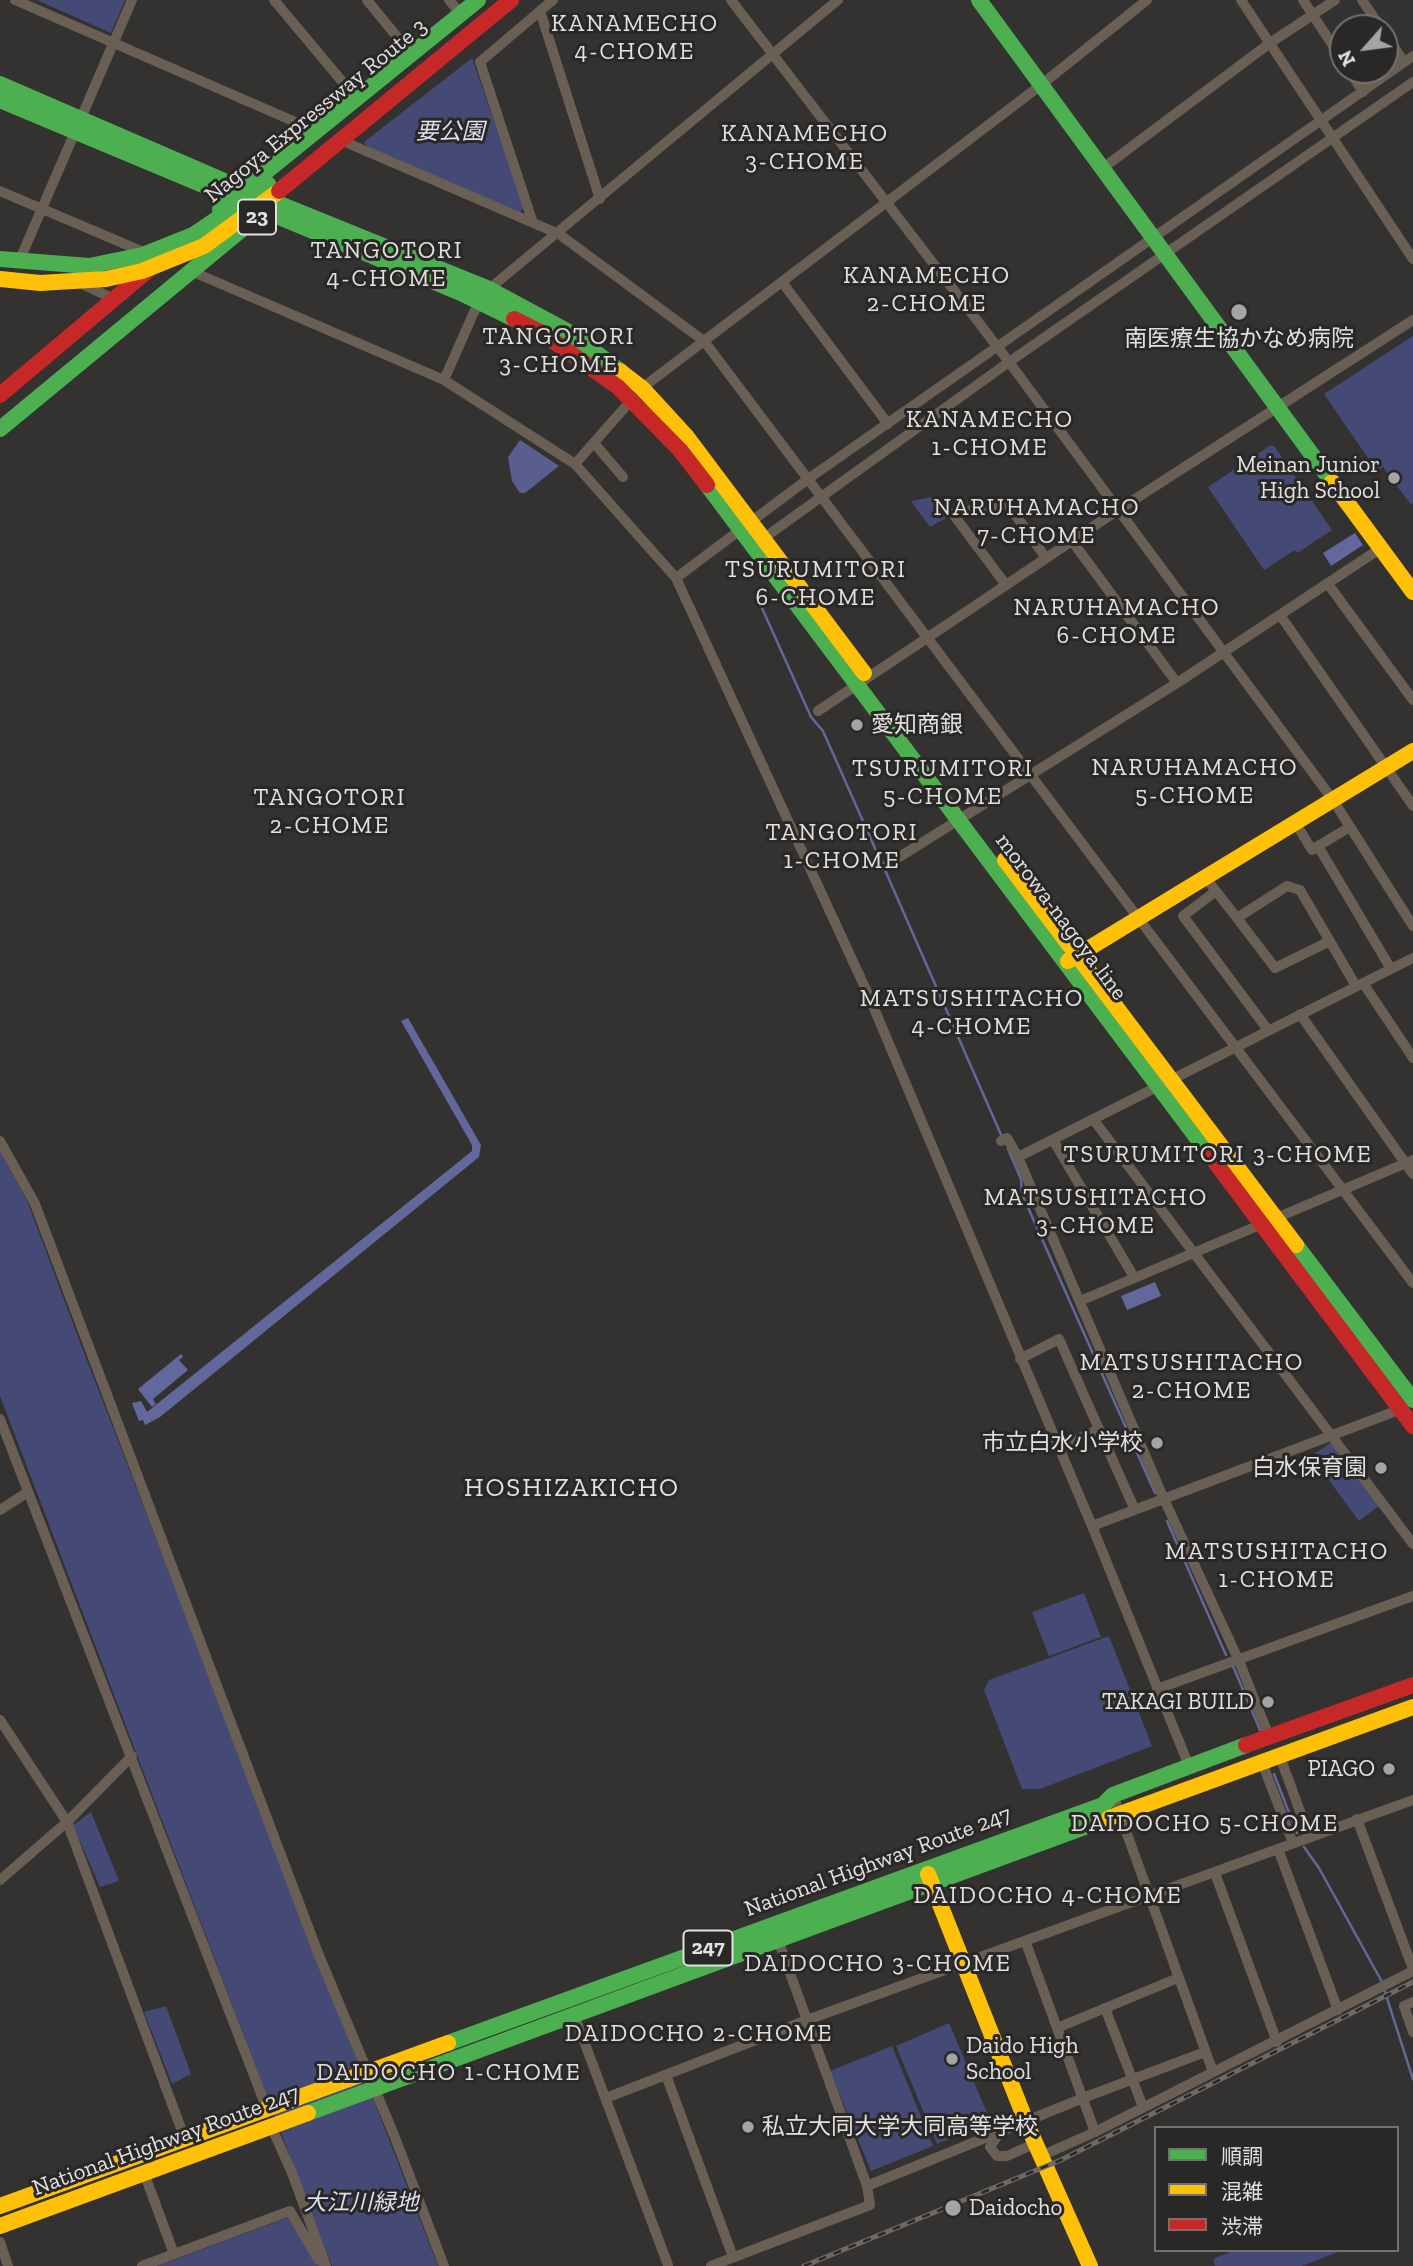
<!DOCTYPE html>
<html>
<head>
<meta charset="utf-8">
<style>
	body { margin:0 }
	#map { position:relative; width:1413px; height:2266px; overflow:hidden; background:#333231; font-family:"Zilla Slab","Noto Sans JP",serif }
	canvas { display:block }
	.legend { position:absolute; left:1154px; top:2126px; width:245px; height:126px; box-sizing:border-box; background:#2a2826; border:2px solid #747270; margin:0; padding:9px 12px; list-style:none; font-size:21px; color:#e2e1df }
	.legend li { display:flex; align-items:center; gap:14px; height:35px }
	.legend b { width:35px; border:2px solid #747270 }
	.north { position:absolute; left:1329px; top:14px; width:70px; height:70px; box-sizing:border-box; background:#2a2826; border:2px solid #747270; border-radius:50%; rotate:242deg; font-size:19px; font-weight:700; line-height:28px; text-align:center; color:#e2e1df }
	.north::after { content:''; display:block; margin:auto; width:24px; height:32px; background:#a5a4a2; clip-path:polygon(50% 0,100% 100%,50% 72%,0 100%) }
</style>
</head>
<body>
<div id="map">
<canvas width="1413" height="2266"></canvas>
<ul class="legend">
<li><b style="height:9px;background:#4caf50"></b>順調</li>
<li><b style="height:9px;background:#ffc107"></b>混雑</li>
<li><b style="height:9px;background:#c62828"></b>渋滞</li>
</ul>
<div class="north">N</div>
</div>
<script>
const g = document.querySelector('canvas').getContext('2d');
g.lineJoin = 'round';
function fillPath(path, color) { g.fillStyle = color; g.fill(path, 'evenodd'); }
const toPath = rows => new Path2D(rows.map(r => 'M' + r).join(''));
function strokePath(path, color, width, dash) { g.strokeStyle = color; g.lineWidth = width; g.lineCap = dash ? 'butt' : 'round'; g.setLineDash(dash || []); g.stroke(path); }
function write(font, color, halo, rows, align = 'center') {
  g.font = font + ' "Zilla Slab","Noto Sans JP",serif'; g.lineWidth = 6; g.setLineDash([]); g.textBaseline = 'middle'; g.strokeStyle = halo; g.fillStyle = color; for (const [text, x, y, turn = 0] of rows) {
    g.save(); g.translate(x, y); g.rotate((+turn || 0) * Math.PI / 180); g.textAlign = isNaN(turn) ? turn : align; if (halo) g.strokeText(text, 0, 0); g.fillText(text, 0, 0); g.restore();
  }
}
fillPath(toPath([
	[37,0,125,0,111,33],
	[472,58,524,207,520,212,368,148,364,142],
	[1413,336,1413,503,1411,505,1383,467,1377,471,1324,394],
	[1269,446,1274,446,1332,530,1297,553,1295,550,1264,570,1208,487],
	[932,497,948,517,930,527,911,501],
	[0,1151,28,1203,81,1345,438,2266,332,2266,0,1396],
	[1333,1441,1380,1505,1359,1521,1311,1456],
	[1084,1593,1101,1637,1049,1656,1032,1612],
	[1109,1636,1152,1746,1040,1789,1022,1789,984,1690,989,1680],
	[91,1812,119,1881,100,1887,73,1825],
	[166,2006,191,2074,172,2084,144,2012],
	[949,2023,991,2122,937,2144,896,2046],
	[892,2046,933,2146,871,2171,830,2071],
	[290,2217,319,2266,157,2266],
	[1235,2250,1337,2250,1338,2252,1302,2266,1215,2266,1213,2259]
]), '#454976');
fillPath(toPath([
	[520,440,559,466,525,493,520,493,512,481,508,457]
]), '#595e8e');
fillPath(toPath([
	[1355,533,1363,545,1331,566,1323,553],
	[408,1018,481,1145,479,1157,160,1417,145,1425,143,1420,139,1421,132,1403,141,1401,147,1412,472,1151,472,1145,401,1021],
	[1155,1282,1161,1296,1127,1310,1121,1296],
	[181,1354,183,1357,179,1360,188,1370,153,1399,156,1404,152,1407,138,1389]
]), '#62689b');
strokePath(toPath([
	[762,608,811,717,823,731,882,864],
	[885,870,1002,1137],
	[1008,1149,1021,1179,1022,1194,1155,1493],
	[1167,1521,1226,1655],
	[1233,1666,1260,1730],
	[1274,1774,1297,1833],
	[1304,1847,1319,1868,1382,1982],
	[1384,1989,1413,2079]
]), '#62689b', 2.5);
strokePath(toPath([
	[15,0,316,131],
	[274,0,356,98],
	[367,0,411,54],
	[449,0,461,14],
	[731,0,1009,362,1333,800,1413,926],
	[1241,0,1413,259],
	[1303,0,1343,61],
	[1362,0,1381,28],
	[540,11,600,199],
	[1385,34,1404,62],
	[1349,70,1363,92],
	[345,142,559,234,704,341,1413,1283],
	[1103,168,1270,43,1335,0],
	[0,191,146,253],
	[532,220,480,62,553,0],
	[21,257,132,0],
	[191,271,444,380,575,464,676,578,868,994,1092,1526,1189,1766],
	[782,282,888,424],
	[82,284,114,299],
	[444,380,474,312,489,289,838,0],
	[594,443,623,477],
	[575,464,642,388,1041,85,1147,0],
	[764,538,1009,362,1413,82],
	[1072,541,1177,683],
	[676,578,808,479,1413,56],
	[1328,584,1413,700],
	[1006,585,953,514,1007,503,1046,558],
	[1280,615,1413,806],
	[818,711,1118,510,1413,320],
	[1295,822,1312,850,1318,846,1391,969],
	[1318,846,1350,827],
	[885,866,1177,683,1381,548],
	[1205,877,1237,918,1287,886,1300,890,1356,986],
	[1216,891,1183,916,1268,1030],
	[1237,918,1275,968,1330,941],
	[1363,983,1413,1058],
	[1300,1014,1413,1174],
	[1093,1119,1413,1544],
	[1053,1140,1134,1277],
	[0,1141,35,1204,318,1953,394,2135,444,2266],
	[1001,1141,1007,1138,1018,1157,1163,1497,1239,1661,1269,1736],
	[1018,1157,1413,958],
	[1080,1301,1413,1160],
	[1020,1359,1059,1339,1134,1508],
	[0,1419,267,2109],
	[1059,1449,1099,1429],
	[0,1510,28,1492],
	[1092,1526,1404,1408],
	[1157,1689,1413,1596],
	[0,1720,67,1822,185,2139],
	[1279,1754,1309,1836],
	[1261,1760,1293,1843],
	[1113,1795,1213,2072],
	[1357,1819,1413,1969],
	[1278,1849,1338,2010],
	[1215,1873,1277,2042],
	[0,1880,67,1822,132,1756],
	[1026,1943,1095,2132],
	[1413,2002,1404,2006,1413,2032],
	[1105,2008,1143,2107],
	[573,2012,668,2265],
	[1057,2028,1178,1978],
	[666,2075,733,2257],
	[606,2098,807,2020,1413,1800],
	[271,2126,292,2173,324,2260],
	[998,2135,990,2147,997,2156,1007,2156,1036,2143],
	[1041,2156,1095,2132,1413,1971],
	[144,2173,174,2254],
	[867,2186,1083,2098,1205,2052],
	[0,2242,8,2266],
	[142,2266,290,2211,318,2259,326,2265],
	[711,2266,870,2205,867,2186,778,1940]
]), '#695f54', 10);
strokePath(toPath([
	[979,0,1332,482],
	[0,84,243,189,489,289,567,331,620,371],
	[0,100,461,293,514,319],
	[220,209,478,0],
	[0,429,241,230],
	[707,485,1209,1154],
	[1296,1245,1413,1400],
	[448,2043,1103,1805,1113,1795,1246,1745],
	[308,2113,1109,1818]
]), '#4caf50', 16);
strokePath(toPath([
	[620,371,642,388,687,437,864,673],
	[1332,482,1413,592],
	[1005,860,1296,1245],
	[1068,961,1413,751],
	[1109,1818,1413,1707],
	[928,1874,1029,2129,1090,2266],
	[0,2206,448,2043],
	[0,2226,308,2113]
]), '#ffc107', 16);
strokePath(toPath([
	[514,319,542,333,618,387,680,450,707,485],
	[0,395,152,267],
	[1209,1154,1413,1426],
	[1246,1745,1413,1685]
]), '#c62828', 16);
const rail = toPath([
	[804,2266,1061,2160,1413,1982]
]);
strokePath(rail, '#6e6963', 5);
strokePath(rail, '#2a2826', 2.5, [8]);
strokePath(toPath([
	[0,259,89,266,143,255,193,235,268,184]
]), '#4caf50', 16);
strokePath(toPath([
	[0,279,40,283,106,279,142,271,204,246,279,191]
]), '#ffc107', 16);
strokePath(toPath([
	[279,191,511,0]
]), '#c62828', 16);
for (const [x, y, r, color] of [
	[1239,312,9,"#a5a4a2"],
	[1394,478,7,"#a5a4a2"],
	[857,725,7,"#a5a4a2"],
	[1157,1443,7,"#a5a4a2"],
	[1381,1468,7,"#a5a4a2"],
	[1268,1702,7,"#a5a4a2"],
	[1389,1769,7,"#a5a4a2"],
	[952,2059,7,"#a5a4a2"],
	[748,2127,7,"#a5a4a2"],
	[953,2208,9,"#a5a4a2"]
]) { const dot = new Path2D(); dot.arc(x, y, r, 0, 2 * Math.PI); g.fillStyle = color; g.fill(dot); strokePath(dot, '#2a2826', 2.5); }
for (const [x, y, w] of [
	[257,217,38],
	[708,1948,49]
]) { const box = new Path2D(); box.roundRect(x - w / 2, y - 17.5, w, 35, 5); g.fillStyle = '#2a2826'; g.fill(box); strokePath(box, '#e2e1df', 2); }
write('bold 21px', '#e2e1df', null, [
	["23",257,217],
	["247",708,1948]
]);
write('23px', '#e2e1df', '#2a2826', [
	["Nagoya Expressway Route 3",316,111,-39],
	["morowa-nagoya line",1061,917,53],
	["National Highway Route 247",878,1862,-20],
	["National Highway Route 247",166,2141,-20]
]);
write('italic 23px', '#dcdff0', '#2a2826', [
	["要公園",450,132],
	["大江川緑地",361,2203]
]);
write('23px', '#e2e1df', '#2a2826', [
	["南医療生協かなめ病院",1239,339,"center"],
	["Meinan Junior",1380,465],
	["High School",1380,491],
	["愛知商銀",871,725,"left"],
	["市立白水小学校",1143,1443],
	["白水保育園",1367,1468],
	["TAKAGI BUILD",1254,1702],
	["PIAGO",1375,1769],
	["Daido High",966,2046,"left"],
	["School",966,2072,"left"],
	["私立大同大学大同高等学校",762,2127,"left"],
	["Daidocho",969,2208,"left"]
], 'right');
g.letterSpacing = '2px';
write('24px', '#e2e1df', '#2a2826', [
	["KANAMECHO",635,24],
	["4-CHOME",635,52],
	["KANAMECHO",805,134],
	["3-CHOME",805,162],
	["TANGOTORI",387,251],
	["4-CHOME",387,279],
	["KANAMECHO",927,276],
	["2-CHOME",927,304],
	["TANGOTORI",559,337],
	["3-CHOME",559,365],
	["KANAMECHO",990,420],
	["1-CHOME",990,448],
	["NARUHAMACHO",1037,508],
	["7-CHOME",1037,536],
	["TSURUMITORI",816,570],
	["6-CHOME",816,598],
	["NARUHAMACHO",1117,608],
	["6-CHOME",1117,636],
	["NARUHAMACHO",1195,768],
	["5-CHOME",1195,796],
	["TSURUMITORI",943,769],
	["5-CHOME",943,797],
	["TANGOTORI",330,798],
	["2-CHOME",330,826],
	["TANGOTORI",842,833],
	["1-CHOME",842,861],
	["MATSUSHITACHO",972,999],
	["4-CHOME",972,1027],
	["TSURUMITORI 3-CHOME",1218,1155],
	["MATSUSHITACHO",1096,1198],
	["3-CHOME",1096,1226],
	["MATSUSHITACHO",1192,1363],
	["2-CHOME",1192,1391],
	["MATSUSHITACHO",1277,1552],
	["1-CHOME",1277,1580],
	["DAIDOCHO 5-CHOME",1205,1824],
	["DAIDOCHO 4-CHOME",1048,1896],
	["DAIDOCHO 3-CHOME",878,1964],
	["DAIDOCHO 2-CHOME",699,2034],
	["DAIDOCHO 1-CHOME",449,2073]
]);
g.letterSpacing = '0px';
g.letterSpacing = '2px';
write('26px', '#e2e1df', '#2a2826', [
	["HOSHIZAKICHO",572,1489]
]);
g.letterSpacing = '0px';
</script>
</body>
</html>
